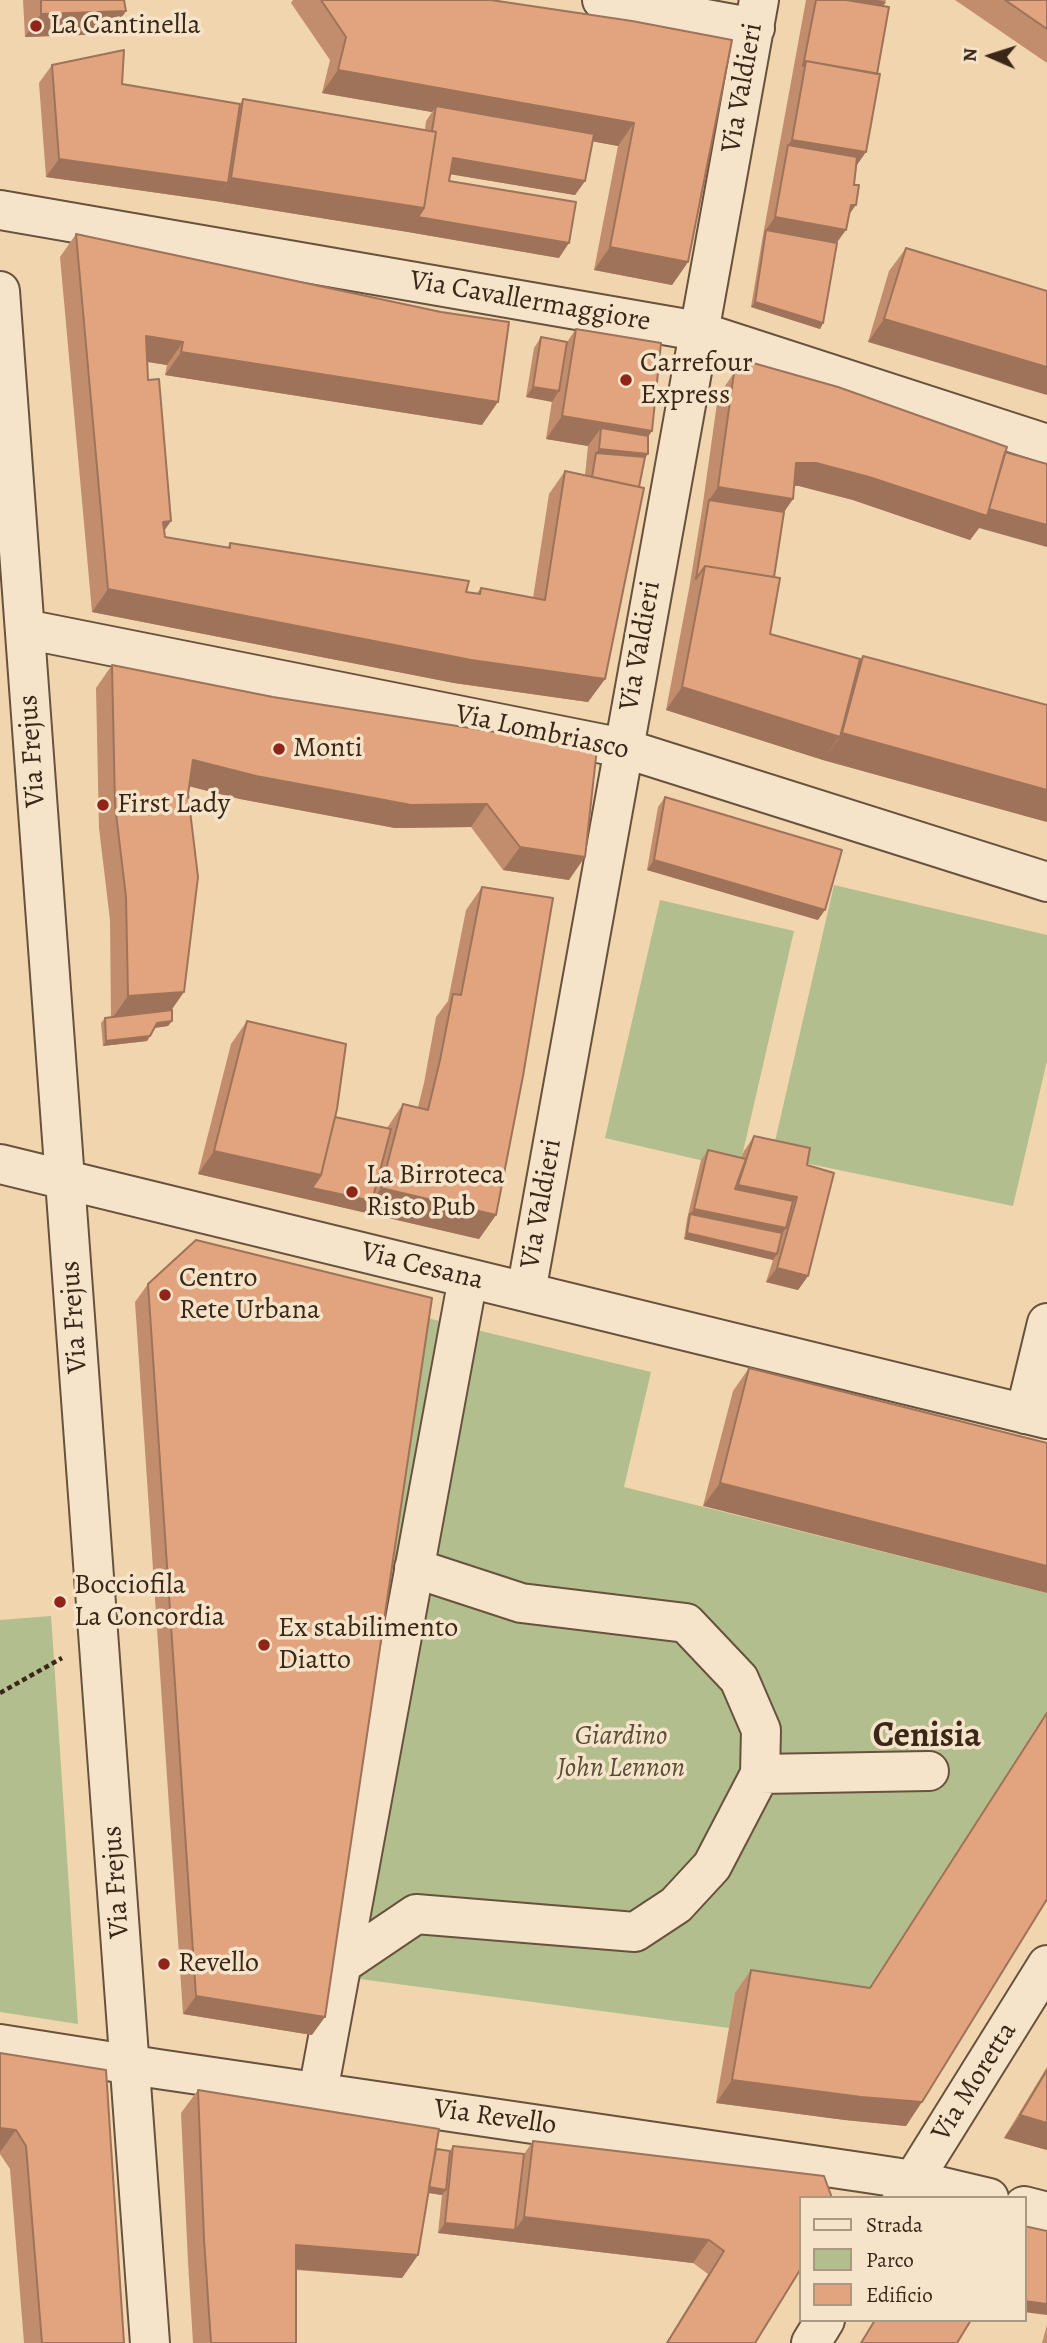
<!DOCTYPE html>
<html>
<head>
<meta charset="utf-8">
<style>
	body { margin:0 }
	#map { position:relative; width:1047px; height:2343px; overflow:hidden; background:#f1d5ae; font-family:Alegreya,serif }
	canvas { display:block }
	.legend { position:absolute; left:799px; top:2196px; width:228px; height:126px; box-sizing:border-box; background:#f6e4ca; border:2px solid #ab9883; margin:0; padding:9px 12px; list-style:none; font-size:21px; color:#3a2718 }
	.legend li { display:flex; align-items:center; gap:14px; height:35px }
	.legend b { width:35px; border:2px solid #ab9883 }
	.north { position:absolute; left:956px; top:21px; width:70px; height:70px; -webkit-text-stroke:5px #f6e4ca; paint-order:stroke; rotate:273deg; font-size:19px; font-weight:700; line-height:28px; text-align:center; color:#3a2718 }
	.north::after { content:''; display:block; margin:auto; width:24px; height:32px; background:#3a2718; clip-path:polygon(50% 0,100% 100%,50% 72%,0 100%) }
</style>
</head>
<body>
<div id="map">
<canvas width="1047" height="2343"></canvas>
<ul class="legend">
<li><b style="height:9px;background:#f6e4ca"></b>Strada</li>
<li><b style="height:19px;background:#b3be8f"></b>Parco</li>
<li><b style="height:19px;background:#e1a47f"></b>Edificio</li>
</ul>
<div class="north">N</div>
</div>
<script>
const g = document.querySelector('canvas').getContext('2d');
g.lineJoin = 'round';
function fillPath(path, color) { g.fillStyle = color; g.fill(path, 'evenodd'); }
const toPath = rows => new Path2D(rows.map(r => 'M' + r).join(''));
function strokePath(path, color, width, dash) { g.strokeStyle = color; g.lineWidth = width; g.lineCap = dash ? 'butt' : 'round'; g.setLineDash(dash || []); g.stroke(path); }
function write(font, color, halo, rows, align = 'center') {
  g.font = font + ' Alegreya,serif'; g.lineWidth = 7; g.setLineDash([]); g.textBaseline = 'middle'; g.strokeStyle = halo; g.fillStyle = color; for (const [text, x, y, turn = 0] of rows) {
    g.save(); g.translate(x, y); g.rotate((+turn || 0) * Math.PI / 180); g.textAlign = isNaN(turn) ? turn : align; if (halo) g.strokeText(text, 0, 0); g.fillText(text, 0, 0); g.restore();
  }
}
fillPath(toPath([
	[834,885,1047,935,1047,1061,1013,1206,800,1162,773,1150],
	[660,900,794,931,739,1169,605,1138],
	[419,1316,651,1372,624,1487,1047,1593,1047,1711,854,2011,735,1993,729,2028,322,1974],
	[51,1616,54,1660,78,2024,0,2012,0,1620]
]), '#b3be8f');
const minor = toPath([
	[602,0,755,28],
	[0,210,698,331,1047,444],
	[0,291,150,2343],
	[25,629,623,748,1047,882],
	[0,1164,1047,1419],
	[526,1292,759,0],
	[1025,1414,1047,1323],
	[760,1774,929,1771],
	[342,1964,416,1914,635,1932,676,1905,712,1866,760,1774,761,1730,739,1679,686,1623,521,1603,414,1568],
	[0,2044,158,2069,867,2173,913,2180,989,2198],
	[318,2092,468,1278],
	[902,2198,1047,1965],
	[1024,2206,1047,2212],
	[811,2343,825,2320]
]);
strokePath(minor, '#68523e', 42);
strokePath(toPath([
	[0,1693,62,1658]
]), '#3a2718', 4.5, [5, 3.5]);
strokePath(minor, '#f6e4ca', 38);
fillPath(toPath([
	[23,0,124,0,126,11,110,34,25,37],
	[293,0,491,0,632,21,688,262,672,285,594,270,618,146,593,141,585,181,575,195,450,174,449,181,559,258,408,232,215,201,46,177,39,83,52,65,122,84,240,104,243,99,425,130,426,121,432,112,322,93,330,60,291,3],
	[806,0,886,0,883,6,849,215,837,243,823,323,820,329,751,307,763,235],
	[955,0,1047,0,1047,63],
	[76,234,482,425,165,375,167,365,147,362,148,380,171,521,164,530,165,537,227,548,230,543,466,592,477,593,481,588,533,598,549,494,565,471,585,475,588,446,546,439,552,401,526,397,534,348,541,337,567,342,576,329,652,431,648,436,605,679,588,702,454,683,92,612,60,257],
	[906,248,1047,291,868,342,889,271],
	[734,373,979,528,970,540,853,500,799,486,794,486,793,499,784,512,774,577,770,634,860,659,863,656,1047,822,823,760,666,710,689,589,702,510,718,396],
	[112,665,273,697,597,748,569,880,503,870,471,827,395,828,240,799,189,786,172,1010,172,1021,168,1026,155,1028,147,1041,103,1046,101,1023,105,1018,111,1017,110,920,99,828,96,688],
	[665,797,818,920,647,870,658,807],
	[482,887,496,1215,479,1239,198,1174,231,1044,247,1021,335,1117,387,1128,403,1104,418,1107,424,1083,436,1017,448,1001,466,910],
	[754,1136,807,1165,808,1276,798,1290,766,1282,773,1260,684,1239,687,1219,701,1160,708,1150,741,1158,744,1151],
	[148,1284,312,2035,183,2014,135,1302],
	[749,1368,1047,1443,703,1506,733,1391],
	[1047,1711,1047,1899,906,2126,845,2120,716,2103,735,1993,751,1970,869,1988],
	[0,2053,124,2343,24,2343,10,2169,0,2154],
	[1047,2067,1047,2150,1004,2138],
	[198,2090,450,2151,453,2146,524,2154,533,2141,824,2176,755,2343,666,2343,708,2274,693,2263,438,2233,442,2195,428,2193,418,2255,402,2278,296,2270,296,2343,193,2343,188,2262,181,2113],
	[1047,2325,1047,2343,1042,2343]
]), '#c28d6d');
fillPath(toPath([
	[816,0,878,0,886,2,870,25],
	[126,11,110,34,25,37,41,14],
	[338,70,634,123,618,146,435,113,436,106,432,112,322,93],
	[792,140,866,152,850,175,788,145],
	[453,158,585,181,575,195,443,173],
	[59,159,228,183,215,201,46,177],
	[231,178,424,208,569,243,559,258,408,232,215,201],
	[851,205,856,205,843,223],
	[775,217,846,230,833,248,766,230],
	[610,247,688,262,672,285,594,270],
	[755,302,823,323,820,329,751,307],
	[884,319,1047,367,1047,395,868,342],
	[146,336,183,342,167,365,130,359],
	[181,352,498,402,482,425,165,375],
	[533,387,559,391,552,402,526,397],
	[562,416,652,431,637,453,648,454,635,472,596,453,586,467,599,449,601,428,588,446,546,439],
	[796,463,816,463,1047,525,1047,547,979,528,970,540,853,500,799,486,780,486],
	[718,487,793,499,777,522,709,500],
	[171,521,155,544,163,522],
	[108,589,605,679,588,702,454,683,92,612],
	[682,687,840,737,823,760,666,710],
	[842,733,1047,790,1047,822,823,760],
	[193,760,487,804,471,827,395,828,240,799,176,783],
	[520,847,585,857,569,880,503,870],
	[654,860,825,910,818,920,647,870],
	[184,992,168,1015,111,1020,128,996],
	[172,1021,168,1026,153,1028,157,1023],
	[150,1036,147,1041,103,1046,106,1041],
	[214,1151,321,1175,372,1201,381,1188,496,1215,479,1239,198,1174],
	[738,1185,797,1197,787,1212,728,1199],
	[694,1209,786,1228,779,1238,690,1214],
	[687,1233,777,1254,773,1260,684,1239],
	[777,1268,808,1276,798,1290,766,1282],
	[720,1483,1047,1566,1047,1593,703,1506],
	[196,1996,325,2017,312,2035,183,2014],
	[732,2080,922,2102,906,2126,845,2120,716,2103],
	[1020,2115,1047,2123,1047,2150,1004,2138],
	[0,2128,16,2130,0,2152],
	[420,2186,446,2190,442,2195,416,2191],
	[524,2217,709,2240,693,2263,438,2233,445,2223,515,2230],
	[296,2245,418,2255,402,2278,280,2268],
	[1024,2301,1047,2304,1047,2315,1024,2312]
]), '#9e7359');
const building = toPath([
	[41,0,124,0,126,11,41,14,41,0],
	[321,0,491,0,632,21,732,40,688,262,610,247,634,123,338,70,346,37,321,0],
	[816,0,846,0,889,7,877,74,806,61,803,66,816,0],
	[1005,0,1047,0,1047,29,1005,0],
	[124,50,122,84,240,104,228,183,59,159,52,65,124,50],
	[806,61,880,74,866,152,792,140,806,61],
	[243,99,436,132,424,208,231,178,243,99],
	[436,106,594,134,585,181,453,158,449,181,576,202,569,243,418,217,424,208,436,132,432,131,436,106],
	[788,145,857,157,854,185,859,185,856,205,851,205,846,230,775,217,788,145],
	[766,230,837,243,823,323,755,302,766,230],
	[76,234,441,312,509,322,498,402,181,352,183,342,146,336,148,380,159,379,171,521,163,522,165,537,230,548,230,543,469,581,466,592,480,594,481,588,545,600,565,471,644,488,605,679,471,660,108,589,76,234],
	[906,248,1047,291,1047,367,884,319,906,248],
	[576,329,661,343,652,431,562,416,576,329],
	[541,337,567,342,559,391,533,387,541,337],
	[746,361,838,387,1007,447,987,516,869,477,816,463,796,463,793,499,718,487,734,373,746,361],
	[601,428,648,436,648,454,599,449,601,428],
	[1005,452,1047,464,1047,525,989,509,1005,452],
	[596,453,645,457,639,487,592,477,596,453],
	[709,500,784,512,774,577,705,566,696,579,709,500],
	[705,566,780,578,770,634,860,659,840,737,682,687,705,566],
	[863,656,1047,705,1047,790,842,733,863,656],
	[112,665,273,697,597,748,585,857,520,847,487,804,411,805,256,776,193,760,188,794,198,877,184,992,128,996,126,897,115,805,112,665],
	[665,797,842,850,825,910,654,860,665,797],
	[482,887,553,898,523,1076,496,1215,381,1188,403,1104,428,1110,440,1060,453,994,461,995,482,887],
	[172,1010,172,1021,157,1023,150,1036,106,1041,105,1018,172,1010],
	[247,1021,346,1044,337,1109,321,1175,214,1151,247,1021],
	[335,1117,391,1129,372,1201,312,1188,321,1175,335,1117],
	[754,1136,810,1148,807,1165,834,1173,808,1276,777,1268,797,1197,738,1185,754,1136],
	[708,1150,746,1159,735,1189,793,1201,786,1228,694,1209,708,1150],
	[690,1214,782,1233,777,1254,687,1233,690,1214],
	[196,1240,432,1298,325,2017,196,1996,148,1284,196,1240],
	[749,1368,1047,1443,1047,1566,720,1483,749,1368],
	[1047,1713,1047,1899,922,2102,861,2097,732,2080,751,1970,870,1988,1047,1713],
	[0,2053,106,2070,124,2343,42,2343,26,2146,16,2130,0,2128,0,2053],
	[1047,2070,1047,2123,1020,2115,1047,2070],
	[198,2090,439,2129,418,2255,296,2245,296,2343,211,2343,204,2239,198,2090],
	[533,2141,824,2176,832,2198,800,2198,800,2270,755,2343,667,2343,724,2251,709,2240,524,2217,533,2141],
	[453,2146,524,2154,515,2230,445,2223,453,2146],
	[436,2149,450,2151,446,2190,429,2187,436,2149],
	[1024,2226,1047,2231,1047,2304,1024,2301,1024,2226],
	[875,2320,971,2320,957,2343,861,2343,875,2320]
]);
fillPath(building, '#e1a47f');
strokePath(building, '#9e7359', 2);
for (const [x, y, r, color] of [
	[36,26,7,"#8f2418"],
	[626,380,7,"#8f2418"],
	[279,749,7,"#8f2418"],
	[103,805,7,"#8f2418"],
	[352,1192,7,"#8f2418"],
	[165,1295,7,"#8f2418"],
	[60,1602,7,"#8f2418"],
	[264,1645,7,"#8f2418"],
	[164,1964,7,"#8f2418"]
]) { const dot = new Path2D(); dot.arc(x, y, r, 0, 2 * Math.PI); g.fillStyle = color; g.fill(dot); strokePath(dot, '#f6e4ca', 2.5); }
write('28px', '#3a2718', '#f6e4ca', [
	["La Cantinella",50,26],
	["Carrefour",640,364],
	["Express",640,396],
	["Monti",293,749],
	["First Lady",117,805],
	["La Birroteca",366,1176],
	["Risto Pub",366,1208],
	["Centro",179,1279],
	["Rete Urbana",179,1311],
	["Bocciofila",74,1586],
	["La Concordia",74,1618],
	["Ex stabilimento",278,1629],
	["Diatto",278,1661],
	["Revello",178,1964]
], 'left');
write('28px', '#3a2718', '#f6e4ca', [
	["Via Valdieri",743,88,-80],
	["Via Cavallermaggiore",530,302,10],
	["Via Valdieri",641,646,-80],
	["Via Lombriasco",542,733,12],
	["Via Frejus",33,751,-94],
	["Via Valdieri",542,1204,-80],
	["Via Cesana",422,1267,14],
	["Via Frejus",75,1317,-94],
	["Via Frejus",117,1882,-94],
	["Via Moretta",975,2082,-58],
	["Via Revello",495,2118,8]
]);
write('italic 28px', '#584d36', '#f6e4ca', [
	["Giardino",621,1737],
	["John Lennon",621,1769]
]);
write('bold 35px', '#3a2718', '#f6e4ca', [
	["Cenisia",927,1737]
]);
</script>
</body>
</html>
